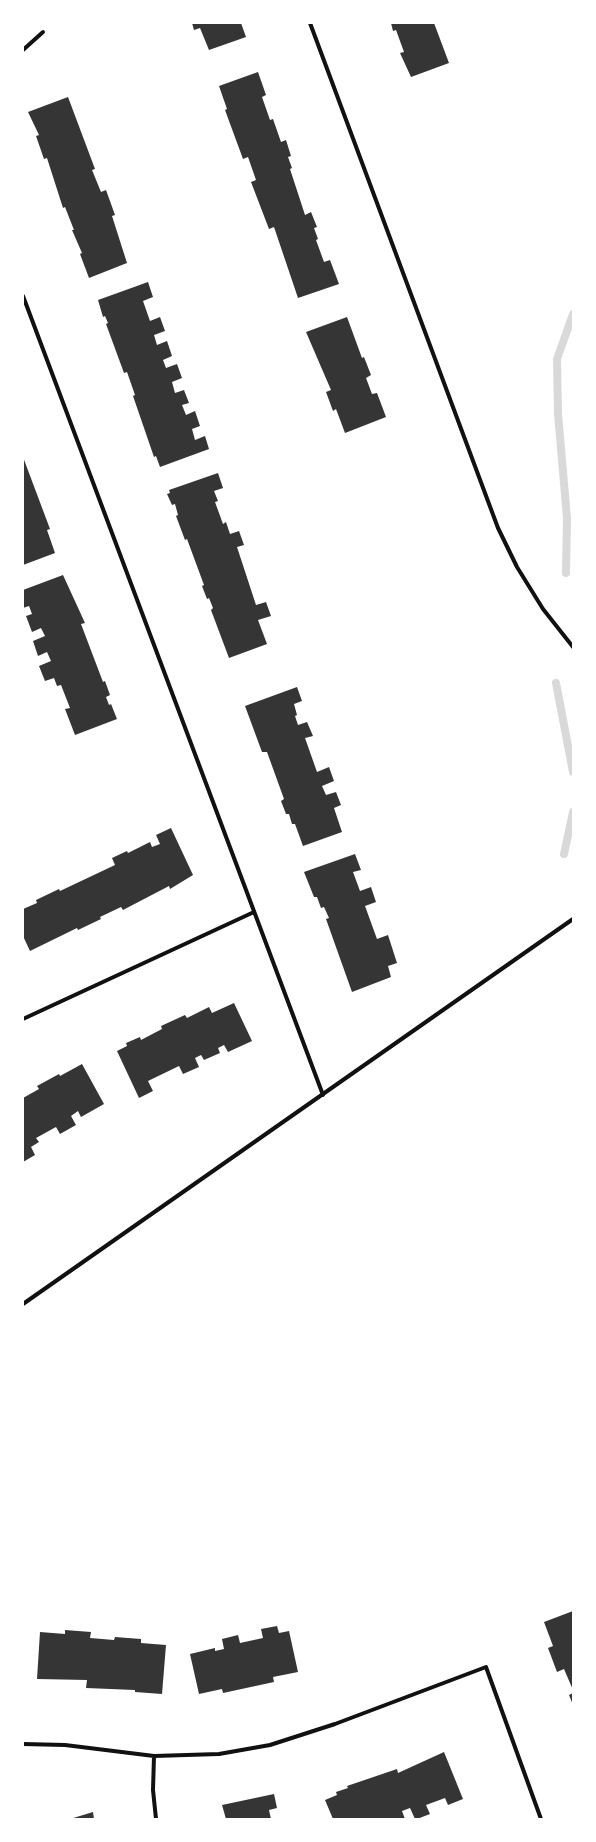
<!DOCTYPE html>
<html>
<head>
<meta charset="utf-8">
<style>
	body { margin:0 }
	#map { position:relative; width:596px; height:1842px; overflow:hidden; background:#fff; font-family:Montserrat,sans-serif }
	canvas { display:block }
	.frame { position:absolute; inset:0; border:24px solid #fff; pointer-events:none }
</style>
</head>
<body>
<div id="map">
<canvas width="596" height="1842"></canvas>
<div class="frame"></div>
</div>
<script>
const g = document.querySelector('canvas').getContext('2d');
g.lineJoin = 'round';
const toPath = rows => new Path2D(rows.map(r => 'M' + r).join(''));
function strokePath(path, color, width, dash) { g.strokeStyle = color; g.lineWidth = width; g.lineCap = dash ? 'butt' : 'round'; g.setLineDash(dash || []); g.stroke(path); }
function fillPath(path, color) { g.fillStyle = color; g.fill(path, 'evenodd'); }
strokePath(toPath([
	[566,573,567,518,558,414,557,359,573,314],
	[556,683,573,772],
	[564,854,573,812]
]), '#d9d9d9', 8);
fillPath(toPath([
	[192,23,241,23,246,37,209,50,200,28,194,30],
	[391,23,434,23,449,63,411,77,400,53,404,52,396,30,393,31],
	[258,72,266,95,262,97,270,120,273,119,281,142,286,140,291,156,288,157,292,168,290,169,305,215,311,212,317,227,314,228,318,239,316,240,324,262,330,260,339,284,298,298,274,227,269,229,251,182,256,180,248,157,243,159,225,110,227,109,219,86],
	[68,97,95,169,92,170,101,192,106,190,115,215,112,216,127,263,89,278,80,254,82,253,72,230,74,230,65,207,63,208,47,158,44,159,36,136,39,135,28,112],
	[148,282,153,297,143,301,150,321,160,317,165,331,154,335,157,345,167,341,172,356,163,360,166,368,177,364,182,378,172,382,175,393,184,390,189,403,182,405,186,415,195,411,200,426,192,429,195,440,205,436,209,449,160,467,156,456,154,457,133,396,135,395,127,372,124,373,106,324,108,323,105,316,103,317,98,300],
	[347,317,362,358,364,357,371,375,366,378,372,394,377,393,386,417,345,433,336,409,333,411,326,392,331,390,306,332],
	[23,457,50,529,47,530,55,553,23,565],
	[218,473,223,488,214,491,218,501,215,502,223,524,226,522,230,534,239,531,244,545,237,547,256,605,266,602,271,616,258,620,267,644,229,658,211,610,213,608,209,598,207,599,202,586,204,585,187,539,185,540,176,516,178,515,175,504,172,505,167,494,170,493,169,490],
	[63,575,85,623,81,624,103,682,105,681,110,695,106,697,109,705,111,704,117,719,75,735,65,709,70,708,61,685,57,686,54,678,45,681,39,666,51,661,47,652,38,656,33,641,45,636,41,628,32,632,26,616,32,614,29,606,23,608,23,590],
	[297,687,302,701,294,704,297,715,295,716,298,725,307,722,313,736,305,738,317,772,329,767,334,781,322,786,326,795,336,792,341,805,334,808,342,832,303,846,295,824,292,824,289,814,286,814,281,801,284,799,267,752,262,752,245,706],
	[171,828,193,875,170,889,169,886,123,910,121,907,100,917,101,919,78,930,77,928,30,951,23,936,23,909,37,903,36,900,59,889,60,891,115,865,112,858,127,851,128,853,150,842,152,847,160,844,156,835],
	[355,854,361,870,353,872,360,891,371,887,376,902,365,906,377,939,388,935,397,963,388,966,391,977,352,992,326,919,329,918,324,907,321,908,317,897,314,897,304,872],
	[234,1003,252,1041,228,1052,224,1045,218,1048,220,1053,204,1060,201,1055,195,1058,199,1067,183,1074,179,1066,148,1081,153,1091,139,1098,117,1051,127,1046,126,1043,140,1037,141,1040,162,1029,161,1026,185,1015,187,1018,209,1007,212,1013],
	[82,1064,104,1104,81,1117,78,1111,71,1116,76,1125,60,1134,56,1127,36,1138,39,1142,31,1147,35,1155,23,1162,23,1098,39,1089,37,1086,59,1074,60,1076],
	[573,1611,573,1690,564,1669,557,1672,548,1648,553,1646,544,1622],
	[277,1626,279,1633,289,1631,298,1672,273,1677,274,1682,223,1693,222,1689,199,1694,190,1654,215,1648,215,1651,224,1649,222,1639,238,1635,240,1643,263,1638,261,1629],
	[65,1630,91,1632,90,1638,114,1640,115,1637,141,1639,141,1643,166,1645,162,1694,135,1692,135,1690,86,1688,87,1680,37,1679,40,1632,65,1634],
	[573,1693,573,1705,569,1695],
	[444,1752,463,1799,448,1805,445,1798,426,1805,430,1814,417,1819,415,1819,410,1808,402,1811,405,1819,333,1819,325,1800,337,1795,336,1792,348,1788,347,1786,397,1769,398,1773],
	[274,1794,277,1808,269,1810,271,1819,226,1819,222,1805],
	[93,1812,94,1819,70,1819]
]), '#353535');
strokePath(toPath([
	[310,23,498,528,517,567,543,609,573,647],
	[23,50,43,32],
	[23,296,323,1095],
	[23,1019,254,912],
	[23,1304,573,919],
	[23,1744,65,1745,154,1756,219,1754,270,1745,335,1724,486,1667,541,1819],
	[154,1756,153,1790,156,1819]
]), '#111', 4);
</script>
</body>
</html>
